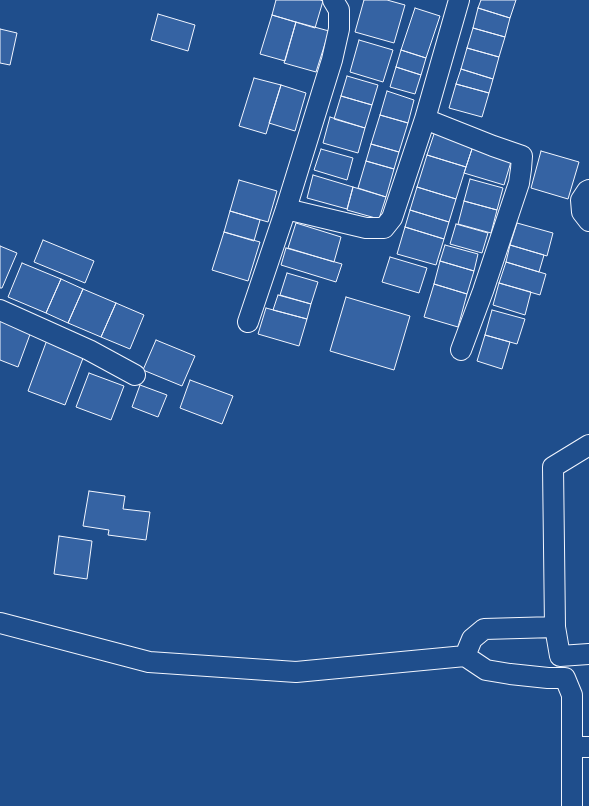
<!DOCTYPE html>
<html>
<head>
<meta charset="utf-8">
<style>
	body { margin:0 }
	canvas { display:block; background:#1f4e8c }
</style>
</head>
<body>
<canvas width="589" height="806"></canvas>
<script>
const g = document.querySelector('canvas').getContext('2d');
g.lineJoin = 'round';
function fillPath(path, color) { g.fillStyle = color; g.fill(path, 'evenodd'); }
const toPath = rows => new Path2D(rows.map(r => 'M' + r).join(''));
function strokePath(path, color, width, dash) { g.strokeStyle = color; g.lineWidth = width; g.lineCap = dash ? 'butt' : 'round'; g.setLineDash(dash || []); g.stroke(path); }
const building = toPath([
	[276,0,320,0,323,1,315,28,272,15,276,0],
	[364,0,387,0,405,5,394,43,355,32,364,0],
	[481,0,516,0,510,18,478,8,481,0],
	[415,8,440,16,426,58,401,50,415,8],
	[478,8,510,18,505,37,473,28,478,8],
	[158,14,195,25,188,51,151,40,158,14],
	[272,15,296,22,285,61,260,54,272,15],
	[296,22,329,31,316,72,284,63,296,22],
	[473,28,505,37,499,57,467,48,473,28],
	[0,29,17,33,10,65,0,63,0,29],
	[359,40,393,50,383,82,350,72,359,40],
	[467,48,499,57,493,79,461,69,467,48],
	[401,50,426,58,421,75,396,67,401,50],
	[396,67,421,75,415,94,390,87,396,67],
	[461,69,493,79,489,93,456,84,461,69],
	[347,76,378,85,372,105,341,96,347,76],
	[254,78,281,85,266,134,239,126,254,78],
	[456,84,489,93,482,117,449,108,456,84],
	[281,85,306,93,295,131,269,123,281,85],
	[387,91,414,100,408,123,380,115,387,91],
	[341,96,372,105,365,128,334,119,341,96],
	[380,115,408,123,399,152,371,144,380,115],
	[330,117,365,128,358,153,323,143,330,117],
	[435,131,474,143,466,167,427,155,435,131],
	[474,143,513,155,504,185,464,173,474,143],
	[371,144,399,152,394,169,366,161,371,144],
	[321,149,353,158,347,180,314,170,321,149],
	[541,151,579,162,568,199,531,188,541,151],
	[427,155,466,167,456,199,417,187,427,155],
	[366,161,394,169,386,197,358,188,366,161],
	[313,175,353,187,347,209,307,198,313,175],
	[470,179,503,188,497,210,464,201,470,179],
	[239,180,277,191,268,222,230,211,239,180],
	[353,187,386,197,379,219,347,210,353,187],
	[417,187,456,199,449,222,410,210,417,187],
	[464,201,497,210,491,233,458,224,464,201],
	[410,210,449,222,444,239,405,227,410,210],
	[230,211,260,220,254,241,224,232,230,211],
	[296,223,341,237,334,262,288,248,296,223],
	[517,223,553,233,547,256,510,245,517,223],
	[456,224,488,233,482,253,450,244,456,224],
	[405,227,444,239,436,265,397,254,405,227],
	[224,232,260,242,248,281,212,270,224,232],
	[43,240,94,261,85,283,34,262,43,240],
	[445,245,478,254,474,271,440,261,445,245],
	[510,245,544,255,539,272,506,262,510,245],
	[0,246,17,253,2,288,0,288,0,246],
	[286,248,342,264,336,282,281,265,286,248],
	[390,257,427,268,419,293,382,282,390,257],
	[440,261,474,271,467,294,434,284,440,261],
	[506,262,546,274,540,295,499,283,506,262],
	[22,263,61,279,46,313,8,297,22,263],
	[287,273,318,282,311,304,280,295,287,273],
	[61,279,83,289,68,323,46,313,61,279],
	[499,283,531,292,525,315,493,305,499,283],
	[434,284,467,294,458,327,424,317,434,284],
	[83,289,116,303,101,337,68,323,83,289],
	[278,295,311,304,307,319,273,310,278,295],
	[346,297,410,316,394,370,330,351,346,297],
	[116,303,144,315,130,349,101,337,116,303],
	[266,308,307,319,299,346,258,334,266,308],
	[492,310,525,319,517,344,485,335,492,310],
	[0,317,32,329,18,367,0,360,0,317],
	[485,335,510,342,502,369,477,361,485,335],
	[47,340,85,353,65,405,28,391,47,340],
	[156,340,195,356,182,386,143,370,156,340],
	[89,373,124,386,111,420,76,407,89,373],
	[190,380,233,396,222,424,180,408,190,380],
	[140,385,167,395,158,417,132,407,140,385],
	[89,491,125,496,123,509,150,512,146,540,108,535,109,530,83,526,89,491],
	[59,536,92,541,87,579,54,574,59,536]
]);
fillPath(building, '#3563a3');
strokePath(building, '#f2f6ff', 1);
const street = toPath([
	[425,119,459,0],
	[589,190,587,191,581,200,582,212,589,221],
	[286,209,366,228,384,228,392,218,425,119,493,146,522,156,521,169,519,183,483,291,461,350],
	[0,310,89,350,135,375],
	[248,322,286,209,332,60,339,29,339,10,333,0],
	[0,623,149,662,296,672,465,656,472,639,484,629,555,627,553,467,589,445],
	[555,627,560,656,589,654],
	[465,656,486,670,510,674,548,678,565,678,572,695,572,806],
	[573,747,589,747]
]);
strokePath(street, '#f2f6ff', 22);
strokePath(street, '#1f4e8c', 20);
</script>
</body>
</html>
